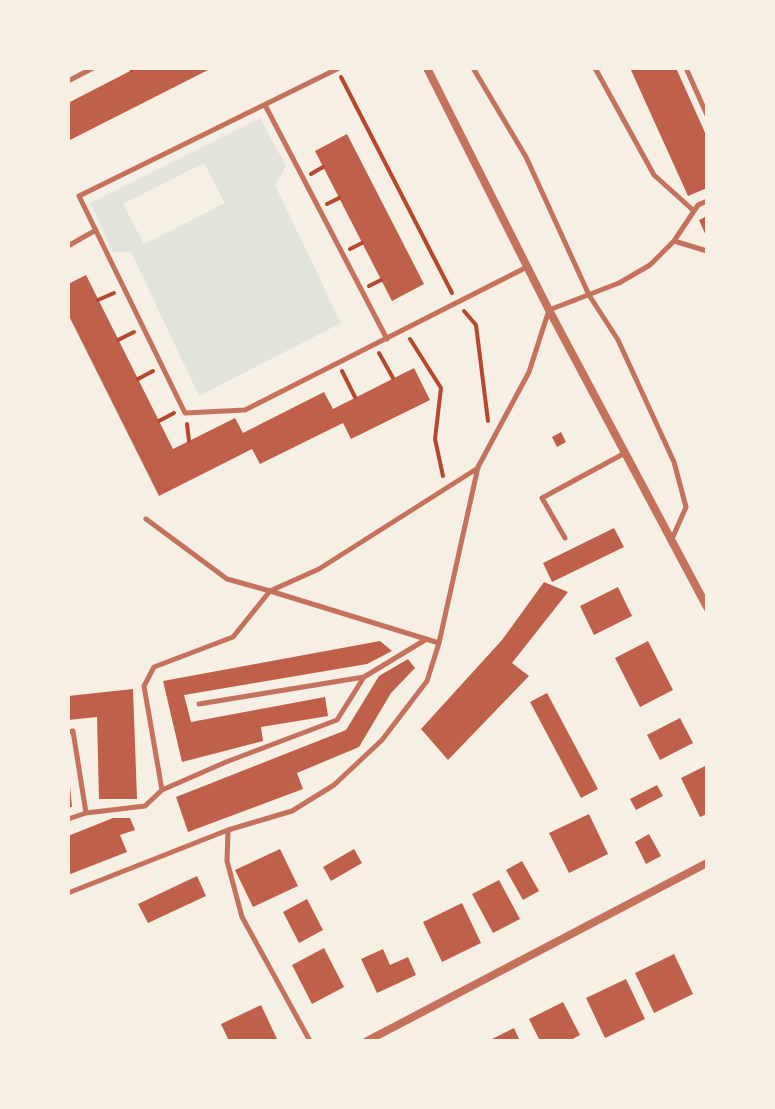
<!DOCTYPE html>
<html>
<head>
<meta charset="utf-8">
<style>
	body { margin:0 }
	#map { position:relative; width:775px; height:1109px; overflow:hidden; background:#f6efe4; font-family:"Source Sans 3",sans-serif }
	canvas { display:block }
	.frame { position:absolute; inset:0; border:70px solid #f6efe4; pointer-events:none }
</style>
</head>
<body>
<div id="map">
<canvas width="775" height="1109"></canvas>
<div class="frame"></div>
</div>
<script>
const g = document.querySelector('canvas').getContext('2d');
g.lineJoin = 'round';
function fillPath(path, color) { g.fillStyle = color; g.fill(path, 'evenodd'); }
const toPath = rows => new Path2D(rows.map(r => 'M' + r).join(''));
function strokePath(path, color, width, dash) { g.strokeStyle = color; g.lineWidth = width; g.lineCap = dash ? 'butt' : 'round'; g.setLineDash(dash || []); g.stroke(path); }
fillPath(toPath([
	[260,118,286,166,275,185,341,323,199,396,131,252,113,252,90,203],
	[204,163,225,203,144,244,123,204]
]), '#e2e4dc');
fillPath(toPath([
	[136,68,212,68,68,141,68,103],
	[630,68,676,68,707,137,707,188,688,196],
	[347,134,424,284,392,301,315,151],
	[707,216,707,238,699,220],
	[86,275,173,449,235,418,243,433,324,392,333,409,414,368,430,400,351,439,343,423,260,464,252,449,159,496,68,314,68,284],
	[561,432,566,442,557,447,552,437],
	[614,528,624,547,552,582,543,563],
	[544,582,568,592,512,663,529,676,448,760,421,729,502,640],
	[618,587,632,616,594,635,580,606],
	[380,641,392,651,367,664,184,695,191,722,325,697,328,716,261,727,263,741,182,762,163,681],
	[648,641,673,690,640,707,615,658],
	[408,659,415,668,391,693,359,747,297,773,303,789,188,832,176,797,346,730,379,676],
	[133,689,137,799,99,799,97,717,68,720,68,696],
	[547,693,598,789,581,798,530,702],
	[680,718,693,743,660,760,647,735],
	[707,765,707,814,700,817,681,778],
	[657,785,663,796,636,810,630,799],
	[70,786,72,807,68,807,68,787],
	[589,814,608,854,569,873,549,833],
	[113,818,130,818,135,830,120,835,127,852,68,875,68,836],
	[649,834,661,856,646,864,635,842],
	[280,849,298,886,253,907,235,870],
	[354,849,362,863,331,881,323,867],
	[522,861,539,891,523,900,506,870],
	[197,876,206,896,148,923,138,904],
	[499,880,520,919,493,933,472,894],
	[307,899,323,930,299,943,283,912],
	[462,903,481,943,442,962,423,922],
	[324,948,344,987,312,1004,292,965],
	[383,949,390,965,408,957,416,975,377,993,361,959],
	[674,954,693,994,654,1013,635,973],
	[626,979,645,1019,605,1038,586,998],
	[563,1002,580,1035,569,1041,540,1041,529,1019],
	[261,1005,278,1041,229,1041,221,1024],
	[514,1028,520,1041,488,1041]
]), '#bf614a');
strokePath(toPath([
	[131,68,132,70],
	[341,77,452,293],
	[311,174,323,167],
	[327,204,339,198],
	[350,249,362,243],
	[369,286,381,280],
	[98,300,114,293],
	[464,311,476,325,488,421],
	[410,339,441,388,435,439,443,476],
	[118,340,134,332],
	[379,353,393,378],
	[342,371,355,397],
	[138,379,153,371],
	[159,421,174,413],
	[187,424,189,441]
]), '#b5482f', 4);
strokePath(toPath([
	[339,68,79,196,185,413,245,410,527,267],
	[473,68,526,157,589,295,618,340,674,462,686,507,672,539],
	[595,68,654,175,694,211],
	[686,68,707,115],
	[68,81,93,68],
	[265,105,387,339],
	[674,241,707,251],
	[68,246,96,230],
	[146,519,227,579,270,591,319,569,478,468],
	[565,538,542,498,625,453],
	[364,677,425,640],
	[68,732,73,731,86,813],
	[162,790,144,686,154,667,233,637,270,591,439,643],
	[68,819,86,813,145,806,162,790,226,762,337,720,364,677,199,704],
	[68,893,228,830],
	[310,1041,242,917,227,861,228,830,292,811,334,785,382,740,427,681,439,643,478,467,529,372,549,310,619,283,650,265,674,241,698,205,707,201]
]), '#c5725c', 5);
strokePath(toPath([
	[427,68,549,310,707,607],
	[367,1041,707,863]
]), '#c5725c', 8);
</script>
</body>
</html>
